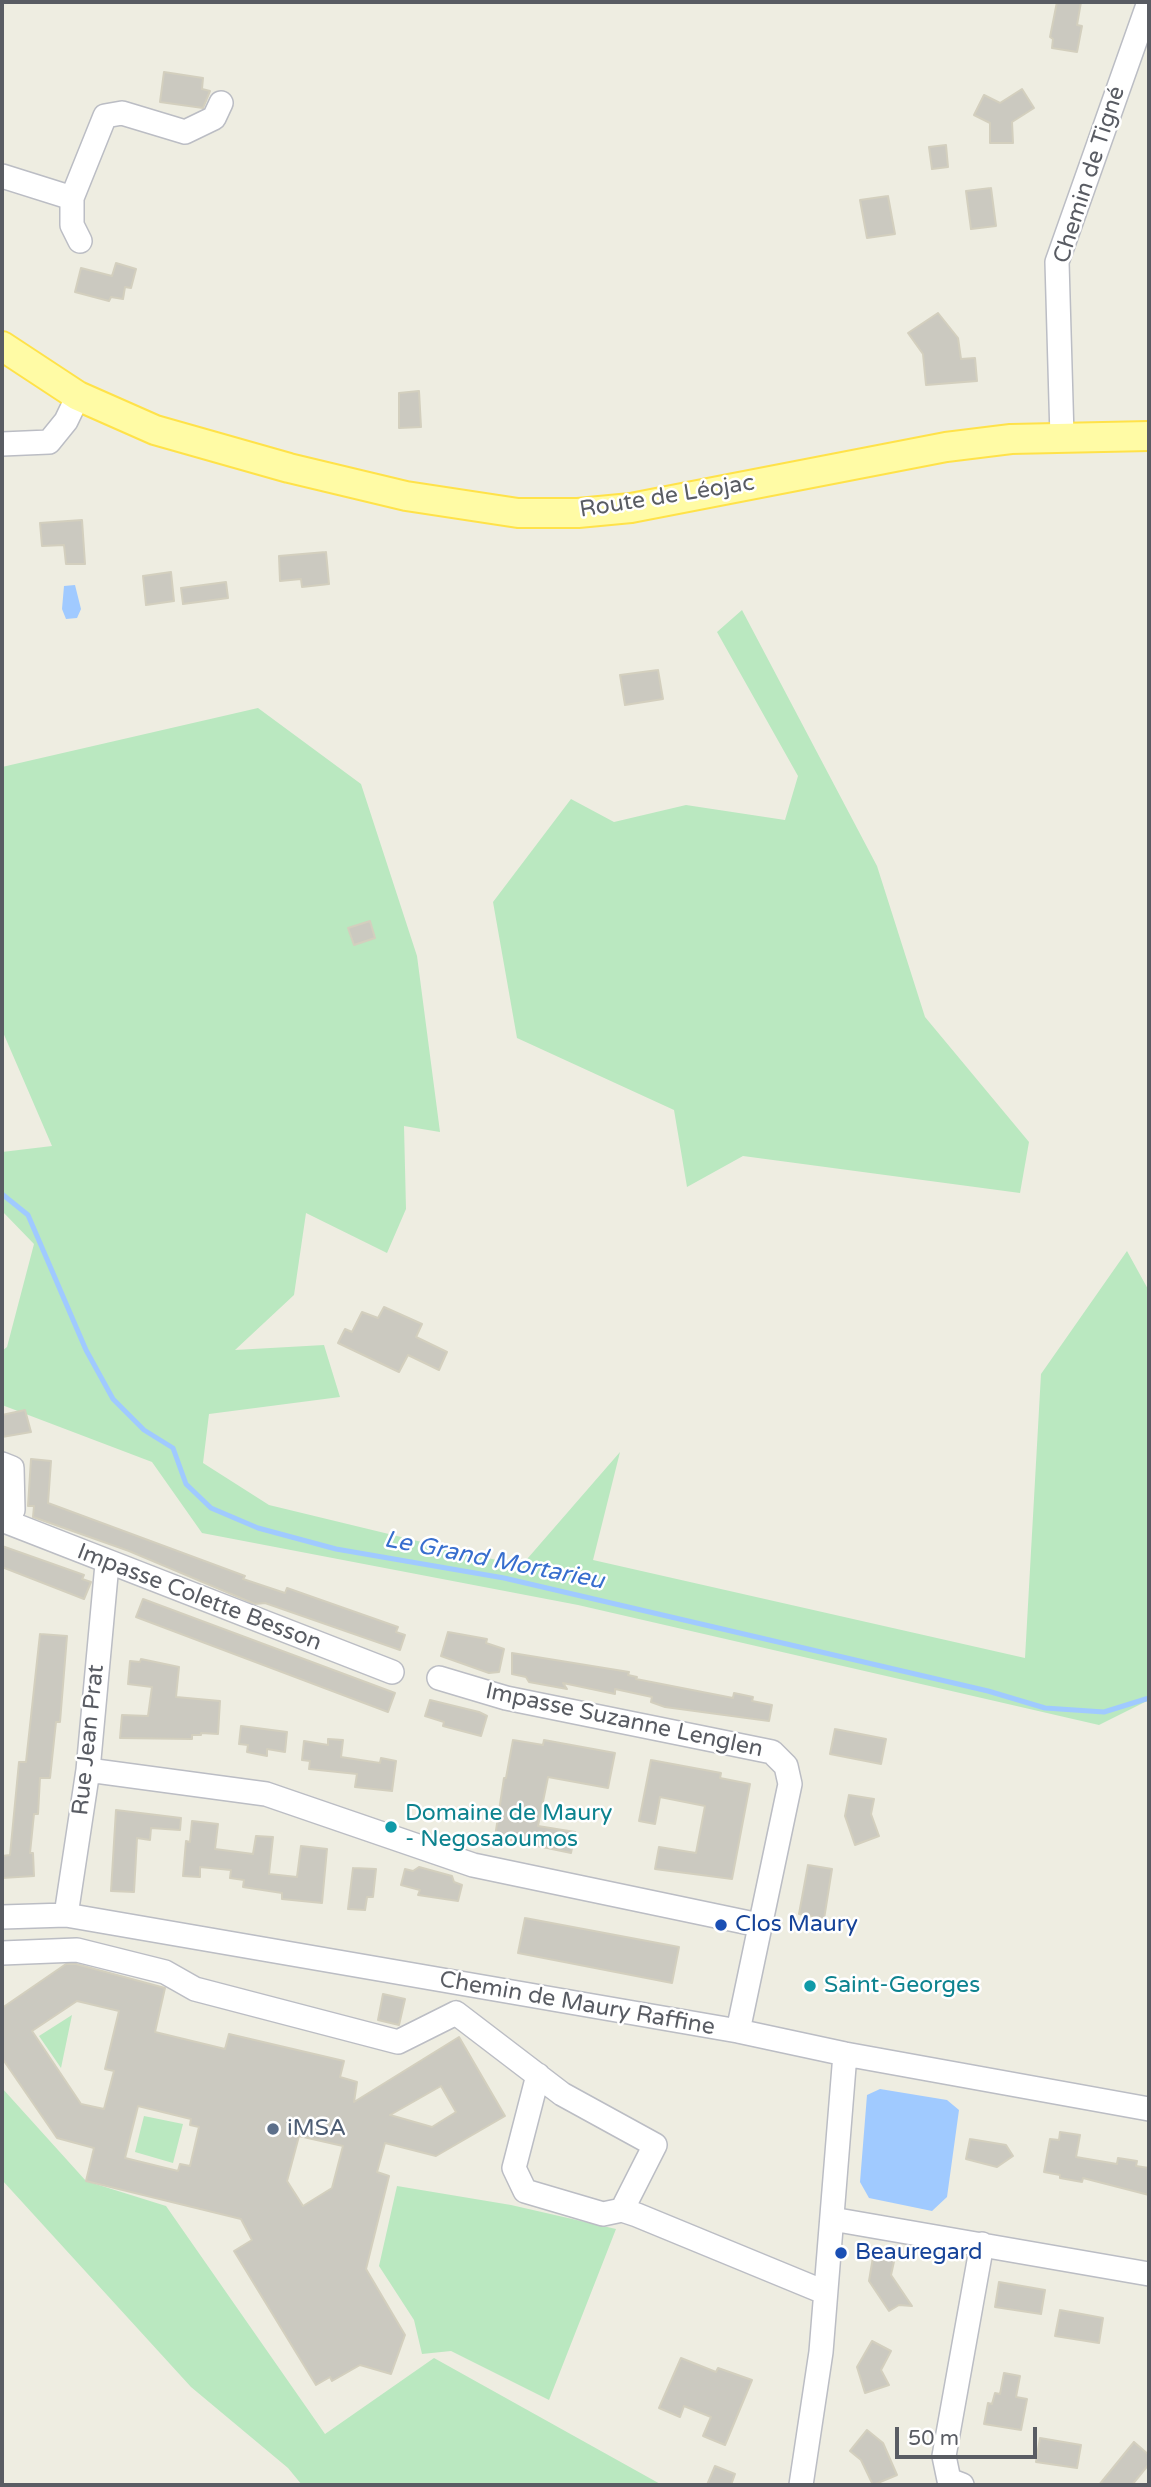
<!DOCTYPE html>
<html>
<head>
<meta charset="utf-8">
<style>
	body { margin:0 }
	#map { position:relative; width:1151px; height:2487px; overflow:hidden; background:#eeede1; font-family:"Varela Round",sans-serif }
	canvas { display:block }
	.frame { position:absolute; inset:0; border:4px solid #595c63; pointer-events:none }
	.scale { position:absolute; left:895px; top:2427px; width:142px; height:32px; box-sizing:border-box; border:4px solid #595c63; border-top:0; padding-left:9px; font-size:21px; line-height:24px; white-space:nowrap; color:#595c63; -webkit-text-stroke:5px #fff; paint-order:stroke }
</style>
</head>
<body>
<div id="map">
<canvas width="1151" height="2487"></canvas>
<div class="frame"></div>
<div class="scale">50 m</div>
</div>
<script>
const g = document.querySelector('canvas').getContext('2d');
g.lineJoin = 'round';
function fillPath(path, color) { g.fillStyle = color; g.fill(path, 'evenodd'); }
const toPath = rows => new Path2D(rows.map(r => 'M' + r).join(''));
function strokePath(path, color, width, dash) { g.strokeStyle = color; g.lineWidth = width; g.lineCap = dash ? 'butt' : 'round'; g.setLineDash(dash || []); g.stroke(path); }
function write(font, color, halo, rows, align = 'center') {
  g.font = font + ' "Varela Round",sans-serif'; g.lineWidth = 5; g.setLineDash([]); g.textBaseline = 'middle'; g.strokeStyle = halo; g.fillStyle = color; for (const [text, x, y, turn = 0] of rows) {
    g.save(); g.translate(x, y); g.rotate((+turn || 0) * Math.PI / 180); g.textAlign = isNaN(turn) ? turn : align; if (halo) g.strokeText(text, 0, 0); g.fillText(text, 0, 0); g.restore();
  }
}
fillPath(toPath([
	[742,610,877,866,925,1017,1029,1142,1020,1193,743,1156,687,1187,674,1110,517,1038,493,902,571,799,614,822,686,805,785,820,798,776,717,632],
	[258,708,361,784,417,956,440,1132,404,1126,406,1209,387,1253,306,1213,294,1295,235,1350,324,1345,340,1397,209,1414,203,1463,269,1505,521,1566,620,1452,593,1560,1025,1658,1041,1374,1127,1251,1149,1291,1149,1700,1099,1725,578,1605,202,1533,152,1462,2,1405,2,1351,7,1347,34,1244,2,1211,2,1152,52,1146,2,1030,2,767],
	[72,2015,61,2068,39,2036],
	[2,2088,86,2181,166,2206,325,2434,434,2358,662,2485,302,2485,288,2468,191,2387,2,2180],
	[144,2116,183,2124,173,2163,135,2152],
	[397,2186,511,2205,616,2229,549,2400,451,2351,422,2354,414,2320,379,2266]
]), '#bae8c0');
fillPath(toPath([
	[75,585,81,609,77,618,66,619,62,609,64,586],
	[880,2089,947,2100,959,2110,947,2197,932,2211,869,2198,860,2182,867,2095]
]), '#a0caff');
strokePath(toPath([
	[2,1194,28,1215,86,1350,113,1399,144,1430,173,1448,186,1484,211,1508,258,1528,336,1549,504,1578,988,1691,1045,1708,1104,1712,1149,1698]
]), '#a0caff', 5);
const building = toPath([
	[1057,2,1081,2,1077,25,1082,26,1077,52,1052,48,1053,39,1050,37,1057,2],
	[164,72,203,78,202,89,210,91,203,108,160,102,164,72],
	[1022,89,1034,108,1012,122,1013,143,990,143,990,123,974,115,984,95,1000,103,1022,89],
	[946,145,948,167,932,169,929,147,946,145],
	[991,188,996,226,971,229,966,191,991,188],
	[888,196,895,234,867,238,860,200,888,196],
	[116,263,136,269,131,288,125,287,123,299,111,297,109,301,75,292,81,268,112,276,116,263],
	[938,313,958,338,961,359,975,358,977,381,926,385,923,354,908,333,938,313],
	[419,391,421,427,399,428,399,393,419,391],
	[82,520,85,564,66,564,64,545,42,546,40,523,82,520],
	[326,552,329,584,302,587,301,579,280,581,279,556,326,552],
	[171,572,174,601,146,605,143,576,171,572],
	[226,582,228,598,183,604,181,588,226,582],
	[658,670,663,699,625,705,620,675,658,670],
	[370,921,375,938,354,945,348,928,370,921],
	[384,1307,422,1324,416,1337,447,1352,439,1370,408,1355,399,1372,338,1343,345,1329,352,1332,362,1312,378,1318,384,1307],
	[25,1410,31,1432,2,1437,2,1415,25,1410],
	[31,1459,51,1461,48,1503,245,1576,243,1579,285,1593,287,1588,398,1627,396,1632,405,1635,400,1650,265,1603,255,1604,129,1551,33,1517,34,1506,28,1506,31,1459],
	[2,1546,84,1575,82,1579,91,1582,84,1599,2,1567,2,1546],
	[143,1599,395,1693,388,1712,136,1617,143,1599],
	[448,1632,487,1639,486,1643,504,1649,499,1672,489,1673,441,1656,448,1632],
	[40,1634,67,1636,60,1722,56,1722,50,1778,40,1778,38,1814,34,1814,30,1853,33,1853,34,1876,2,1878,2,1856,10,1855,19,1762,26,1762,40,1634],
	[512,1653,629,1672,628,1675,637,1677,636,1679,733,1698,734,1693,753,1697,752,1701,772,1705,769,1721,665,1707,651,1702,652,1697,615,1689,615,1694,563,1683,567,1689,529,1682,526,1677,512,1674,512,1653],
	[141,1659,179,1667,176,1697,220,1701,218,1734,201,1733,201,1735,192,1735,192,1739,120,1738,122,1715,148,1716,152,1687,128,1684,130,1661,140,1662,141,1659],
	[430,1700,479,1712,487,1716,481,1736,443,1726,444,1722,425,1716,430,1700],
	[241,1726,287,1732,285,1752,267,1749,267,1756,247,1752,248,1745,239,1744,241,1726],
	[835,1729,886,1739,881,1764,830,1754,835,1729],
	[328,1739,343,1740,341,1757,380,1763,381,1758,396,1761,392,1791,355,1787,357,1774,309,1769,310,1761,302,1760,304,1741,328,1745,328,1739],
	[513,1740,543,1745,544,1740,615,1753,608,1788,548,1777,538,1826,575,1832,571,1853,495,1837,504,1778,506,1778,513,1740],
	[651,1760,721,1773,720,1778,750,1784,732,1879,655,1869,659,1847,696,1853,705,1806,660,1797,655,1824,639,1821,651,1760],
	[849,1795,874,1799,871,1814,879,1836,855,1845,845,1816,849,1795],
	[116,1810,181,1818,180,1830,151,1828,150,1840,137,1838,134,1892,111,1891,116,1810],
	[192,1821,218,1824,215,1849,253,1854,256,1836,273,1837,269,1874,297,1877,301,1846,327,1849,322,1903,282,1899,282,1893,243,1887,244,1880,230,1878,231,1870,200,1867,200,1877,183,1876,186,1841,190,1842,192,1821],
	[808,1865,832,1869,824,1919,799,1914,808,1865],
	[419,1867,452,1876,454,1882,462,1885,458,1901,418,1895,420,1890,401,1885,405,1869,413,1871,419,1867],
	[353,1868,376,1869,373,1897,367,1897,365,1910,348,1909,353,1868],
	[525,1918,679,1947,672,1983,518,1953,525,1918],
	[66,1964,76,1964,165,1988,155,2032,225,2049,229,2034,344,2061,340,2077,357,2082,354,2102,459,2037,505,2116,436,2156,385,2143,377,2172,389,2176,366,2269,405,2335,391,2374,360,2365,332,2381,330,2377,316,2385,234,2251,252,2240,241,2219,86,2181,94,2148,57,2138,2,2058,2,2008,66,1964],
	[77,2001,119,2011,105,2069,114,2071,104,2109,81,2104,32,2031,77,2001],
	[441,2086,456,2112,432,2127,390,2115,441,2086],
	[138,2106,191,2119,190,2125,199,2127,190,2166,180,2164,178,2171,125,2158,138,2106],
	[299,2136,343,2146,332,2188,303,2206,287,2181,299,2136],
	[383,1994,405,1999,399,2025,378,2020,383,1994],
	[1060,2132,1080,2135,1076,2157,1117,2164,1118,2158,1137,2161,1136,2166,1149,2168,1149,2195,1083,2178,1082,2182,1060,2178,1060,2175,1044,2172,1050,2139,1059,2140,1060,2132],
	[970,2139,1006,2145,1013,2156,997,2167,966,2159,970,2139],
	[879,2253,895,2257,891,2275,912,2306,899,2305,889,2311,869,2281,873,2257,879,2253],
	[999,2282,1045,2290,1041,2314,995,2307,999,2282],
	[1060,2310,1103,2318,1099,2343,1055,2336,1060,2310],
	[872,2341,891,2351,881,2370,889,2385,865,2393,857,2367,872,2341],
	[681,2358,716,2372,718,2368,752,2380,725,2445,703,2436,711,2417,684,2406,680,2417,659,2408,681,2358],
	[1004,2373,1020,2376,1016,2397,1027,2399,1021,2430,984,2424,988,2403,992,2404,995,2393,1000,2394,1004,2373],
	[867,2430,883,2443,897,2475,873,2485,861,2460,850,2451,867,2430],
	[1040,2438,1081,2445,1077,2468,1036,2462,1040,2438],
	[1134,2442,1149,2455,1149,2464,1132,2485,1099,2485,1134,2442],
	[715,2466,735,2474,731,2485,707,2485,715,2466]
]);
fillPath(building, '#cbc9c0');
strokePath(building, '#d3cfbe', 2);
const minor = toPath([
	[2,176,72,198,105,116,122,113,185,132,214,118,221,103],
	[72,198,72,225,80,241],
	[1062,437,1057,262,1149,2],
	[2,444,49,442,66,421,78,396],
	[2,1464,12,1468,13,1510,7,1520],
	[2,1520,392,1672],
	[439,1678,506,1698,772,1752,786,1766,790,1784,738,2031],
	[88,1770,266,1794,473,1865,759,1925],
	[66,1915,88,1770,107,1564],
	[2,1917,66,1915,738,2031,845,2054,1149,2109],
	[2,1953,77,1950,165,1972,195,1989,398,2042,456,2013,562,2094,655,2145,622,2210],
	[538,2075,514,2168,525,2191,603,2214,622,2210,637,2215,824,2292],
	[832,2219,1149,2274],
	[801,2485,821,2352,845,2054],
	[962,2485,949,2480,944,2456,982,2244]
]);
const major = toPath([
	[2,346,78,396,155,430,289,468,406,496,518,513,578,513,631,508,946,447,1011,439,1149,436]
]);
strokePath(minor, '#bbbdc4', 26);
strokePath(major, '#ffe249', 32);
strokePath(minor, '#fff', 23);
strokePath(major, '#fffba5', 28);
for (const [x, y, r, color] of [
	[391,1827,7,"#0f9aa8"],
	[721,1925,7,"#1a4fb4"],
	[810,1986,7,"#0f9aa8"],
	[273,2129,7,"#5c6f8a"],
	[841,2253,7,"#1a4fb4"]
]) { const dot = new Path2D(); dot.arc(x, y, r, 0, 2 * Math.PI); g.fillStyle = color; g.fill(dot); strokePath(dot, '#fff', 2.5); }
write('23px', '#595c63', '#fff', [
	["Chemin de Tigné",1090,175,-72],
	["Route de Léojac",667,497,-9],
	["Impasse Colette Besson",199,1598,21],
	["Impasse Suzanne Lenglen",624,1721,12],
	["Rue Jean Prat",89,1740,-84],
	["Chemin de Maury Raffine",577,2004,10]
]);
write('23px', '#0d838f', '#fff', [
	["Domaine de Maury",405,1814],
	["- Negosaoumos",405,1840],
	["Saint-Georges",824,1986]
], 'left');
write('23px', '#164399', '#fff', [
	["Clos Maury",735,1925],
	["Beauregard",855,2253]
], 'left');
write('23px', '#4e5e75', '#fff', [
	["iMSA",287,2129]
], 'left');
write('italic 24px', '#376ece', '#fff', [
	["Le Grand Mortarieu",494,1561,11]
]);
</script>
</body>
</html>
